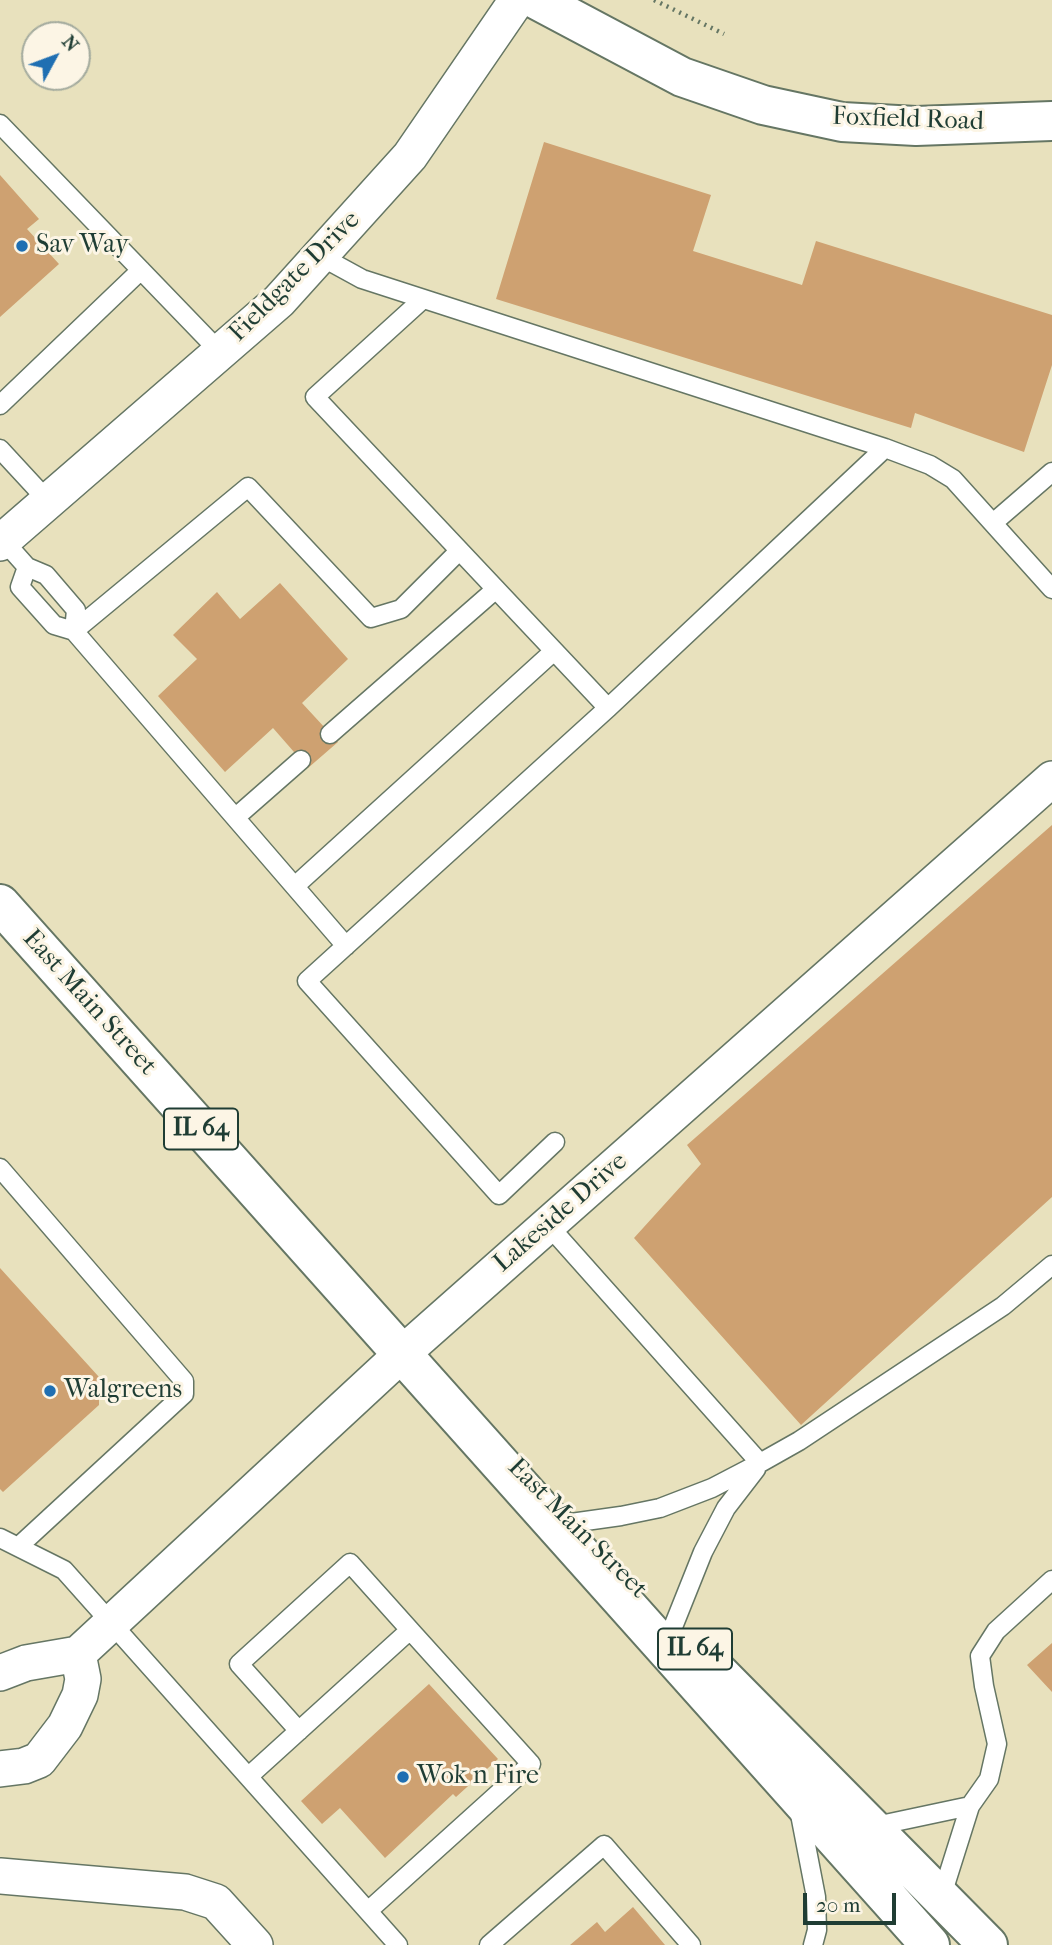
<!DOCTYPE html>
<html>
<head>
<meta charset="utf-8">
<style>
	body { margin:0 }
	#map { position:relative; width:1052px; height:1945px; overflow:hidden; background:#e8e1bd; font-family:"IM FELL French Canon",serif }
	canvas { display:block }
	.north { position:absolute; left:21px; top:21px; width:70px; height:70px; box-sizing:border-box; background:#fcf5e5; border:2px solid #a4ab9e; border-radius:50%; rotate:49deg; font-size:19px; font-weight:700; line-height:28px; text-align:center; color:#1f3d34 }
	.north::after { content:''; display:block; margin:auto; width:24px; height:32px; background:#1f6fb2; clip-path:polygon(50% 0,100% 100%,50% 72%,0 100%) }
	.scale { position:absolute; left:803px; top:1893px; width:93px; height:32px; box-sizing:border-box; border:4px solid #1f3d34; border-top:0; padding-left:9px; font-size:21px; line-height:24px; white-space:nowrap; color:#1f3d34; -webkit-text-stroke:5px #fcf5e5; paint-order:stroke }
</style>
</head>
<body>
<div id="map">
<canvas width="1052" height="1945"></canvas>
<div class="north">N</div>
<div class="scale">20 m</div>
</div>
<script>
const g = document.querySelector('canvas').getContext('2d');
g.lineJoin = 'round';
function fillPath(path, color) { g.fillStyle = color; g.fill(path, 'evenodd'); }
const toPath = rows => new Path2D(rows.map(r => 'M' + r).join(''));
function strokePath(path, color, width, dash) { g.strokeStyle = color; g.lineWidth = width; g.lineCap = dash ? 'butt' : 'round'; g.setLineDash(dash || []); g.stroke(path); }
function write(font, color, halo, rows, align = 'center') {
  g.font = font + ' "IM FELL French Canon",serif'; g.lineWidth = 6; g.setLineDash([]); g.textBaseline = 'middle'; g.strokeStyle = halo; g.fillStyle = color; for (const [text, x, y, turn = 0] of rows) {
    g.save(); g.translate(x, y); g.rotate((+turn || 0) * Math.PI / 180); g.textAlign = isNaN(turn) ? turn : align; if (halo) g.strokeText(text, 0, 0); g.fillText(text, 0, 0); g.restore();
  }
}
fillPath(toPath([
	[544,142,711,195,693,251,802,285,816,241,1052,315,1052,365,1024,452,915,413,911,428,496,299],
	[0,175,39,219,27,229,59,264,0,317],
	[280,583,348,659,302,703,338,742,308,768,273,728,225,772,158,696,197,659,173,635,217,592,240,619],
	[1052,825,1052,1197,801,1425,634,1238,701,1164,687,1145],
	[0,1268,99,1377,99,1405,3,1492,0,1489],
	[1052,1643,1052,1692,1027,1665],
	[429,1684,498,1759,456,1797,453,1794,385,1858,340,1808,322,1824,301,1801],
	[633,1907,665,1945,570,1945,597,1922,605,1932]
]), '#cea171');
const lane = toPath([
	[0,124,220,352],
	[320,256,362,279,885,448,930,465,953,479,1052,589],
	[423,299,315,397,608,708],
	[0,405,141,270],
	[0,449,48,501],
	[993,523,1052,472],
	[3,540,27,567,46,575,76,610,74,631],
	[27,567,20,587,54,625,74,631,346,946],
	[74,631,248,487,371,618,401,609,459,551],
	[330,734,496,589],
	[236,817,301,760],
	[295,886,554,651],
	[555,1142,499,1195,307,981,608,708,885,448],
	[0,1168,184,1381,184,1394,18,1547],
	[548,1225,760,1463],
	[571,1523,621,1516,660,1508,712,1488,760,1463,799,1441,1003,1306,1052,1265],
	[0,1538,64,1570,398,1945],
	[673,1627,703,1552,726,1508,756,1469],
	[249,1776,410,1630,350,1563,239,1664,299,1731],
	[799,1809,816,1897,817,1930,813,1945],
	[871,1827,970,1806],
	[941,1898,970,1806,989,1779,997,1744,984,1686,980,1656,996,1631,1052,1580],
	[368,1911,531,1764,410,1630],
	[489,1945,604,1845,691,1945]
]);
const street = toPath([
	[0,543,279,301,410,156,517,0],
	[0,1673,26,1663,78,1654,403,1353,1052,779],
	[0,1769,24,1766,39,1760,65,1726,80,1695,83,1679,78,1654],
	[0,1876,185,1892,216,1902,255,1945]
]);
const secondary = toPath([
	[537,0,682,77,763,105,842,122,916,126,1052,121]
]);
const primary = toPath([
	[0,904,930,1945],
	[709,1663,988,1945]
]);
strokePath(lane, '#657664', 21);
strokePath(street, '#657664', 38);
strokePath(secondary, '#657664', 42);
strokePath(primary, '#657664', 42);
strokePath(toPath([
	[654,0,724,34]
]), '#657664', 4.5, [2, 5]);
strokePath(lane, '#fff', 18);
strokePath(street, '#fff', 35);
strokePath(secondary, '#fff', 38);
strokePath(primary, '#fff', 38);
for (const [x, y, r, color] of [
	[22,246,7,"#1f6fb2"],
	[50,1391,7,"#1f6fb2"],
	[403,1777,7,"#1f6fb2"]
]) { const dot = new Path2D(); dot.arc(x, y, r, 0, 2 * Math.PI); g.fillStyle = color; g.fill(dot); strokePath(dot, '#fcf5e5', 2.5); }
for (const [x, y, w] of [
	[201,1129,74],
	[695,1649,74]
]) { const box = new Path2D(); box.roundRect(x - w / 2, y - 20.5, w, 41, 5); g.fillStyle = '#fcf5e5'; g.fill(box); strokePath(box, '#1f3d34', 2); }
write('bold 24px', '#1f3d34', null, [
	["IL 64",201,1129],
	["IL 64",695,1649]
]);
write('26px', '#1f3d34', '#fcf5e5', [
	["Foxfield Road",908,120,2],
	["Fieldgate Drive",295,277,-45],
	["East Main Street",89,1003,48],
	["Lakeside Drive",561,1213,-41],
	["East Main Street",577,1529,45]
]);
write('26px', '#1f3d34', '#fcf5e5', [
	["Sav Way",36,246],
	["Walgreens",64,1391],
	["Wok n Fire",417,1777]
], 'left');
</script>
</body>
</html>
